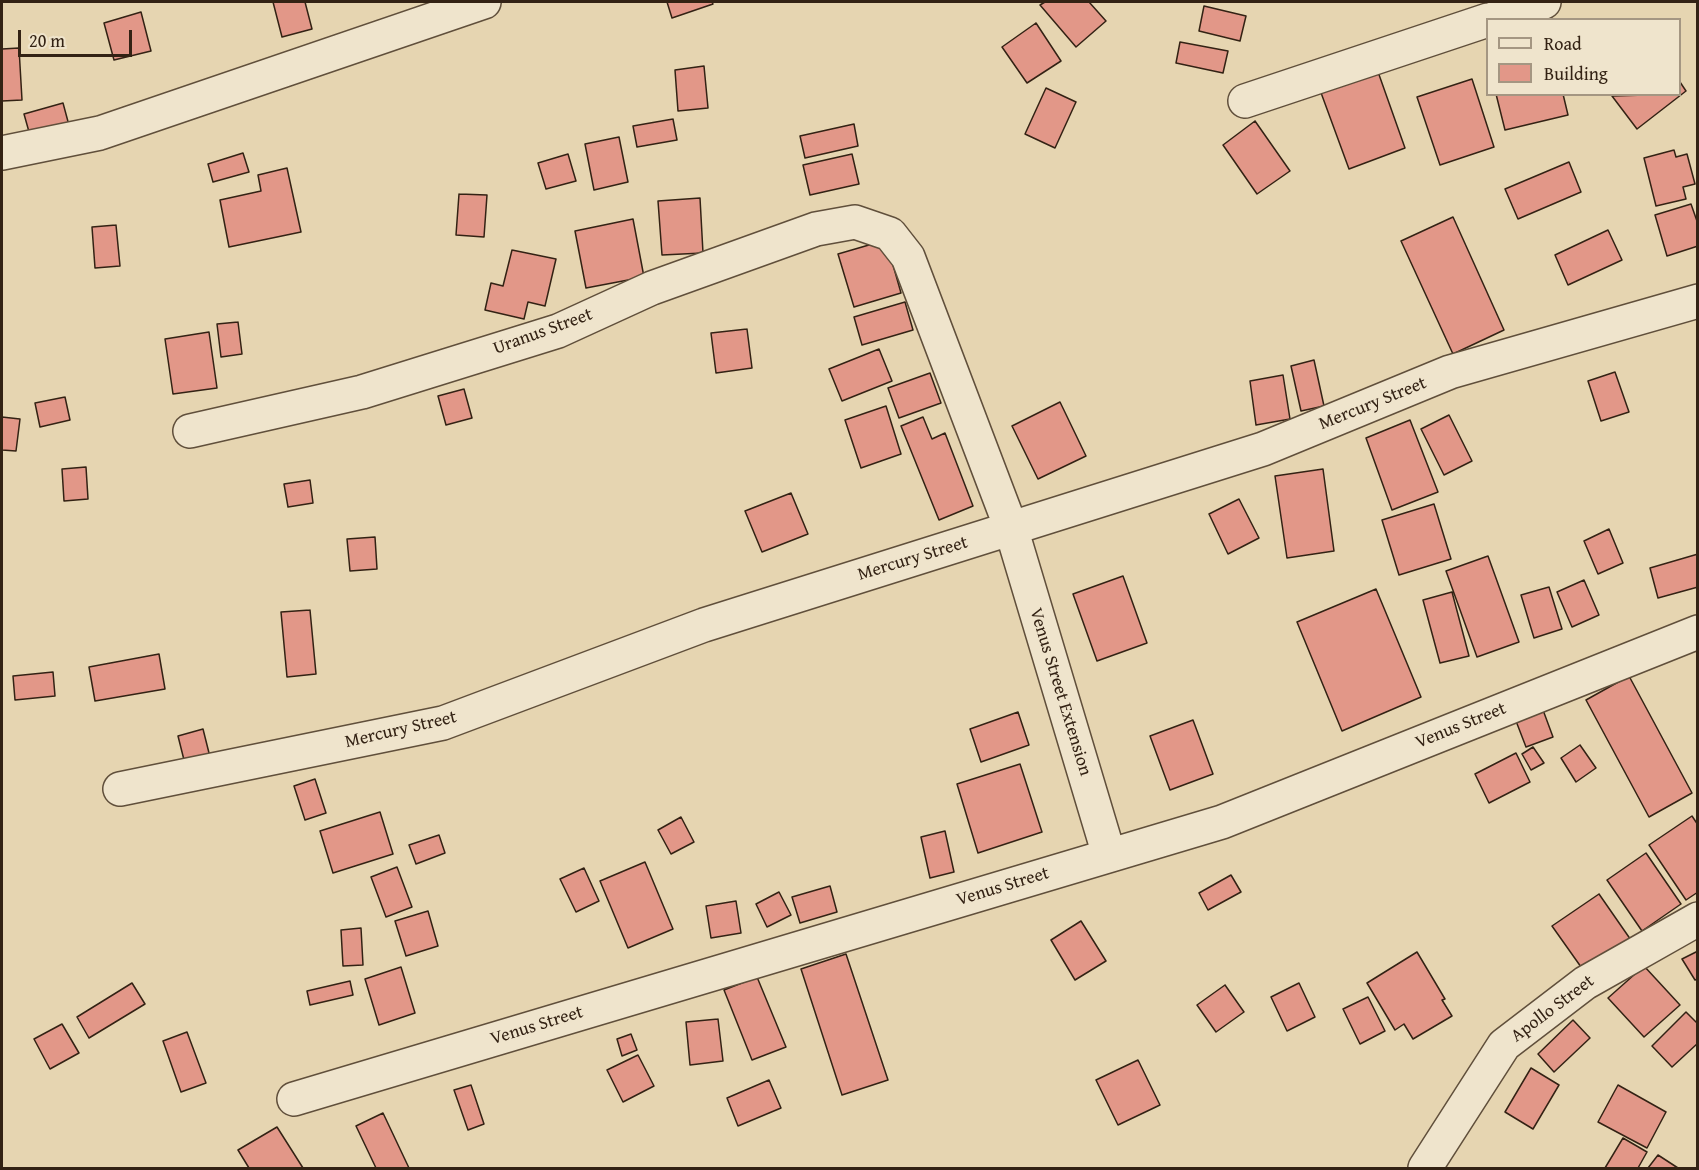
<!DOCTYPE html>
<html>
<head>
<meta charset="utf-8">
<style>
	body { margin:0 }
	#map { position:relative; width:1699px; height:1170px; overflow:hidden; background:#e6d5b1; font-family:"Gentium Book Plus",serif }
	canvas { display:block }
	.frame { position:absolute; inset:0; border:3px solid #332214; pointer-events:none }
	.legend { position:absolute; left:1486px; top:18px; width:195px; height:78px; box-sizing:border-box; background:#efe4cc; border:2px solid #a49682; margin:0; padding:8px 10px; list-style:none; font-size:18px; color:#332214 }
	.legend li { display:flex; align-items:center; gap:12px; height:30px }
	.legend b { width:30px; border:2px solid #a49682 }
	.scale { position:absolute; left:18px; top:30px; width:114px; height:27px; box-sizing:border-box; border:3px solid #332214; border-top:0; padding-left:8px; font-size:18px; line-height:21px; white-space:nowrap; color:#332214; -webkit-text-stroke:4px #efe4cc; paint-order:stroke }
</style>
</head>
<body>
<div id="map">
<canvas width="1699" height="1170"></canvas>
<div class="frame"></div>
<ul class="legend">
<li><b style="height:8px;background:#efe4cc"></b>Road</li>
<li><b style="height:16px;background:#e29788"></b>Building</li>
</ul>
<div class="scale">20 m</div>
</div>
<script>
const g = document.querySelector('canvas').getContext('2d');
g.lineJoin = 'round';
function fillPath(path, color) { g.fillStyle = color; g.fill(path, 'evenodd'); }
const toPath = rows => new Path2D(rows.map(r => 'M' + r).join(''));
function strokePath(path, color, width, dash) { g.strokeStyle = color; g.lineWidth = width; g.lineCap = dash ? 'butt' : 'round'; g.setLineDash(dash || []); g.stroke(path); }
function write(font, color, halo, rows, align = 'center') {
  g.font = font + ' "Gentium Book Plus",serif'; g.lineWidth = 4.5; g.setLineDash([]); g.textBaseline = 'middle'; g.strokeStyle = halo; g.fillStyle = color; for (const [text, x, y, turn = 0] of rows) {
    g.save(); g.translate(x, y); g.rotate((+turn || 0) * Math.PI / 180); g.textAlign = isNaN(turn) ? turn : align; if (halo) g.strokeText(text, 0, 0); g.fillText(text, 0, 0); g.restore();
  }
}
const building = toPath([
	[273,2,305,2,312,29,282,37,273,2],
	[667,2,712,2,713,4,672,18,667,2],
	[1045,2,1089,2,1106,21,1076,47,1040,5,1045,2],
	[1204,6,1246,16,1240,41,1199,31,1204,6],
	[141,12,151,51,114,60,104,23,141,12],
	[1036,23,1061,61,1027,83,1002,47,1036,23],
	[1180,42,1228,51,1223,73,1176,63,1180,42],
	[19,48,22,100,2,101,2,49,19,48],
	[704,66,708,108,678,111,675,70,704,66],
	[1377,69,1405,148,1349,169,1320,90,1377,69],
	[1472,79,1494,147,1440,165,1417,97,1472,79],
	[1680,82,1686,91,1637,129,1612,96,1680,94,1680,82],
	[1046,88,1076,102,1055,148,1025,134,1046,88],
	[1496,94,1563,94,1568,115,1505,130,1496,94],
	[63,103,70,129,31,139,24,114,63,103],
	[673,119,677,140,637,147,633,126,673,119],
	[1255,121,1290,171,1257,194,1223,145,1255,121],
	[854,124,858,146,805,158,800,136,854,124],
	[619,137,628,182,594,190,585,144,619,137],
	[1674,150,1676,157,1687,154,1695,184,1683,187,1686,199,1656,206,1644,158,1674,150],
	[243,153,249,172,213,182,208,164,243,153],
	[568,154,576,181,546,189,538,163,568,154],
	[852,154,859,184,810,195,803,165,852,154],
	[1569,162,1581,192,1518,219,1505,189,1569,162],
	[287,168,301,232,229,247,220,200,261,191,258,175,287,168],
	[459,194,487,195,484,237,456,235,459,194],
	[700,198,703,253,662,255,658,201,700,198],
	[1691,204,1698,224,1698,246,1667,256,1655,215,1691,204],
	[1453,217,1504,330,1453,354,1401,241,1453,217],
	[633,219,644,277,586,288,575,231,633,219],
	[116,225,120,266,95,268,92,227,116,225],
	[1608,230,1622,260,1568,285,1555,255,1608,230],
	[886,240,901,293,854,307,838,254,886,240],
	[512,250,556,259,545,306,528,302,524,319,485,310,491,283,503,286,512,250],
	[905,302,913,330,862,345,854,317,905,302],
	[238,322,242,354,221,357,217,324,238,322],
	[747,329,752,368,716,373,711,333,747,329],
	[209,332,217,388,173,394,165,339,209,332],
	[879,349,892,381,842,401,829,369,879,349],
	[1314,360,1324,406,1301,411,1291,366,1314,360],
	[1615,372,1629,412,1601,421,1588,381,1615,372],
	[930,373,941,403,899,418,888,388,930,373],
	[1283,375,1290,419,1256,425,1250,381,1283,375],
	[464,389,472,418,446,425,438,396,464,389],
	[65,397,70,420,40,427,35,403,65,397],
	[1060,402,1086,456,1038,479,1012,426,1060,402],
	[886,406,901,454,861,468,845,420,886,406],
	[1449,415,1472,461,1444,475,1421,429,1449,415],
	[2,417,20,419,16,451,2,450,2,417],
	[923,417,932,439,945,433,973,506,939,520,901,426,923,417],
	[1410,420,1438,492,1392,510,1366,438,1410,420],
	[86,467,88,499,64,501,62,469,86,467],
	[1323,469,1334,551,1287,558,1275,476,1323,469],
	[310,480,313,503,288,507,284,484,310,480],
	[791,493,808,534,762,552,745,511,791,493],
	[1239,499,1259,538,1228,554,1209,514,1239,499],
	[1434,504,1451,559,1399,575,1382,520,1434,504],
	[1609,529,1623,563,1598,574,1584,541,1609,529],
	[375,537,377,569,350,571,347,539,375,537],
	[1698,554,1698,587,1658,598,1650,568,1698,554],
	[1488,556,1519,642,1477,657,1446,571,1488,556],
	[1123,576,1147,643,1097,661,1073,594,1123,576],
	[1584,580,1599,615,1572,627,1557,592,1584,580],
	[1549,587,1562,629,1534,638,1521,595,1549,587],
	[1376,589,1421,697,1342,731,1297,622,1376,589],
	[1452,592,1469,656,1440,663,1423,600,1452,592],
	[310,610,316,674,287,677,281,612,310,610],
	[159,654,165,689,95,701,89,667,159,654],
	[53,672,55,696,15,700,13,676,53,672],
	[1629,676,1692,793,1649,817,1586,700,1629,676],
	[1543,710,1553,737,1526,747,1516,721,1543,710],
	[1018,712,1029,745,981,762,970,729,1018,712],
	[1193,720,1213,774,1170,790,1150,736,1193,720],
	[203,729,210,757,185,764,178,736,203,729],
	[1580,745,1596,768,1576,782,1561,758,1580,745],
	[1533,747,1544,763,1531,770,1522,754,1533,747],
	[1516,753,1530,782,1489,803,1475,774,1516,753],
	[1020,764,1042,832,978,853,957,784,1020,764],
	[315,779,326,813,305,820,294,786,315,779],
	[380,812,393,854,333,873,320,831,380,812],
	[1692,816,1698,825,1698,892,1686,900,1649,845,1692,816],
	[681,817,694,842,671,854,658,830,681,817],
	[945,831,954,872,930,878,921,837,945,831],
	[439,835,445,853,416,864,409,845,439,835],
	[1646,853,1681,904,1642,931,1607,880,1646,853],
	[645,862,673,929,628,948,600,881,645,862],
	[397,867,412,907,386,917,371,877,397,867],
	[584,868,599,901,576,912,560,879,584,868],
	[1231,875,1241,892,1208,910,1199,893,1231,875],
	[830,886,837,912,800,923,792,897,830,886],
	[779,892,791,915,767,927,756,904,779,892],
	[1599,894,1633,943,1586,974,1552,926,1599,894],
	[736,901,741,933,711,938,706,906,736,901],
	[428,911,438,946,406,956,395,921,428,911],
	[1081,921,1106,961,1075,980,1051,940,1081,921],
	[361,928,363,965,343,966,341,930,361,928],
	[1698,951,1698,979,1695,980,1682,959,1698,951],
	[1417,952,1445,999,1442,1000,1452,1016,1413,1039,1404,1024,1395,1030,1367,983,1417,952],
	[846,954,888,1080,842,1095,801,969,846,954],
	[1644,966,1680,1005,1644,1037,1608,998,1644,966],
	[401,967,415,1013,379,1025,365,979,401,967],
	[757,977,786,1047,752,1060,724,990,757,977],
	[350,981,353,995,310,1005,307,991,350,981],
	[132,983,145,1004,89,1038,77,1017,132,983],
	[1299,983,1315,1017,1287,1031,1271,997,1299,983],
	[1225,985,1244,1012,1216,1032,1197,1005,1225,985],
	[1368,997,1385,1031,1360,1044,1343,1009,1368,997],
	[1686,1012,1698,1024,1698,1043,1672,1067,1652,1046,1686,1012],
	[718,1019,723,1061,690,1065,686,1022,718,1019],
	[1573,1020,1590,1038,1554,1072,1538,1054,1573,1020],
	[62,1024,79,1053,50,1069,34,1039,62,1024],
	[187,1032,206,1083,181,1092,163,1041,187,1032],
	[631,1034,637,1050,622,1056,617,1039,631,1034],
	[638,1055,654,1086,623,1102,607,1070,638,1055],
	[1138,1060,1160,1105,1118,1125,1096,1080,1138,1060],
	[1531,1068,1559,1085,1533,1129,1505,1112,1531,1068],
	[769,1080,781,1108,738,1126,727,1098,769,1080],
	[471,1085,484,1124,468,1130,454,1090,471,1085],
	[1618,1085,1666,1112,1647,1148,1598,1122,1618,1085],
	[383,1113,409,1168,376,1168,356,1126,383,1113],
	[277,1127,303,1168,249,1168,238,1150,277,1127],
	[1623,1138,1647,1152,1638,1168,1605,1168,1623,1138],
	[1658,1155,1678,1168,1648,1168,1658,1155]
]);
fillPath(building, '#e29788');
strokePath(building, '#332214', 1.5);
const street = toPath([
	[1490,20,1544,2],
	[1245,101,1488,20],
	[2,153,100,133,484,2],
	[190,431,362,392,558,331,652,288,816,229,855,222,890,234,908,257,1011,528,1109,855],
	[120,789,443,723,704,625,1263,449,1450,372,1698,301],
	[294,1099,1222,822,1698,632],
	[1425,1168,1504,1045,1585,983,1698,919]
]);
strokePath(street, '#604f3b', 36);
strokePath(street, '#efe4cc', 33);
write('18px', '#332214', '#efe4cc', [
	["Uranus Street",543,332,-20],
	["Mercury Street",1373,404,-22],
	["Mercury Street",913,559,-17],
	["Venus Street Extension",1060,692,73],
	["Venus Street",1461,726,-22],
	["Mercury Street",401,730,-13],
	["Venus Street",1003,887,-17],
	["Apollo Street",1553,1009,-37],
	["Venus Street",537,1026,-17]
]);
</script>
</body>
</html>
